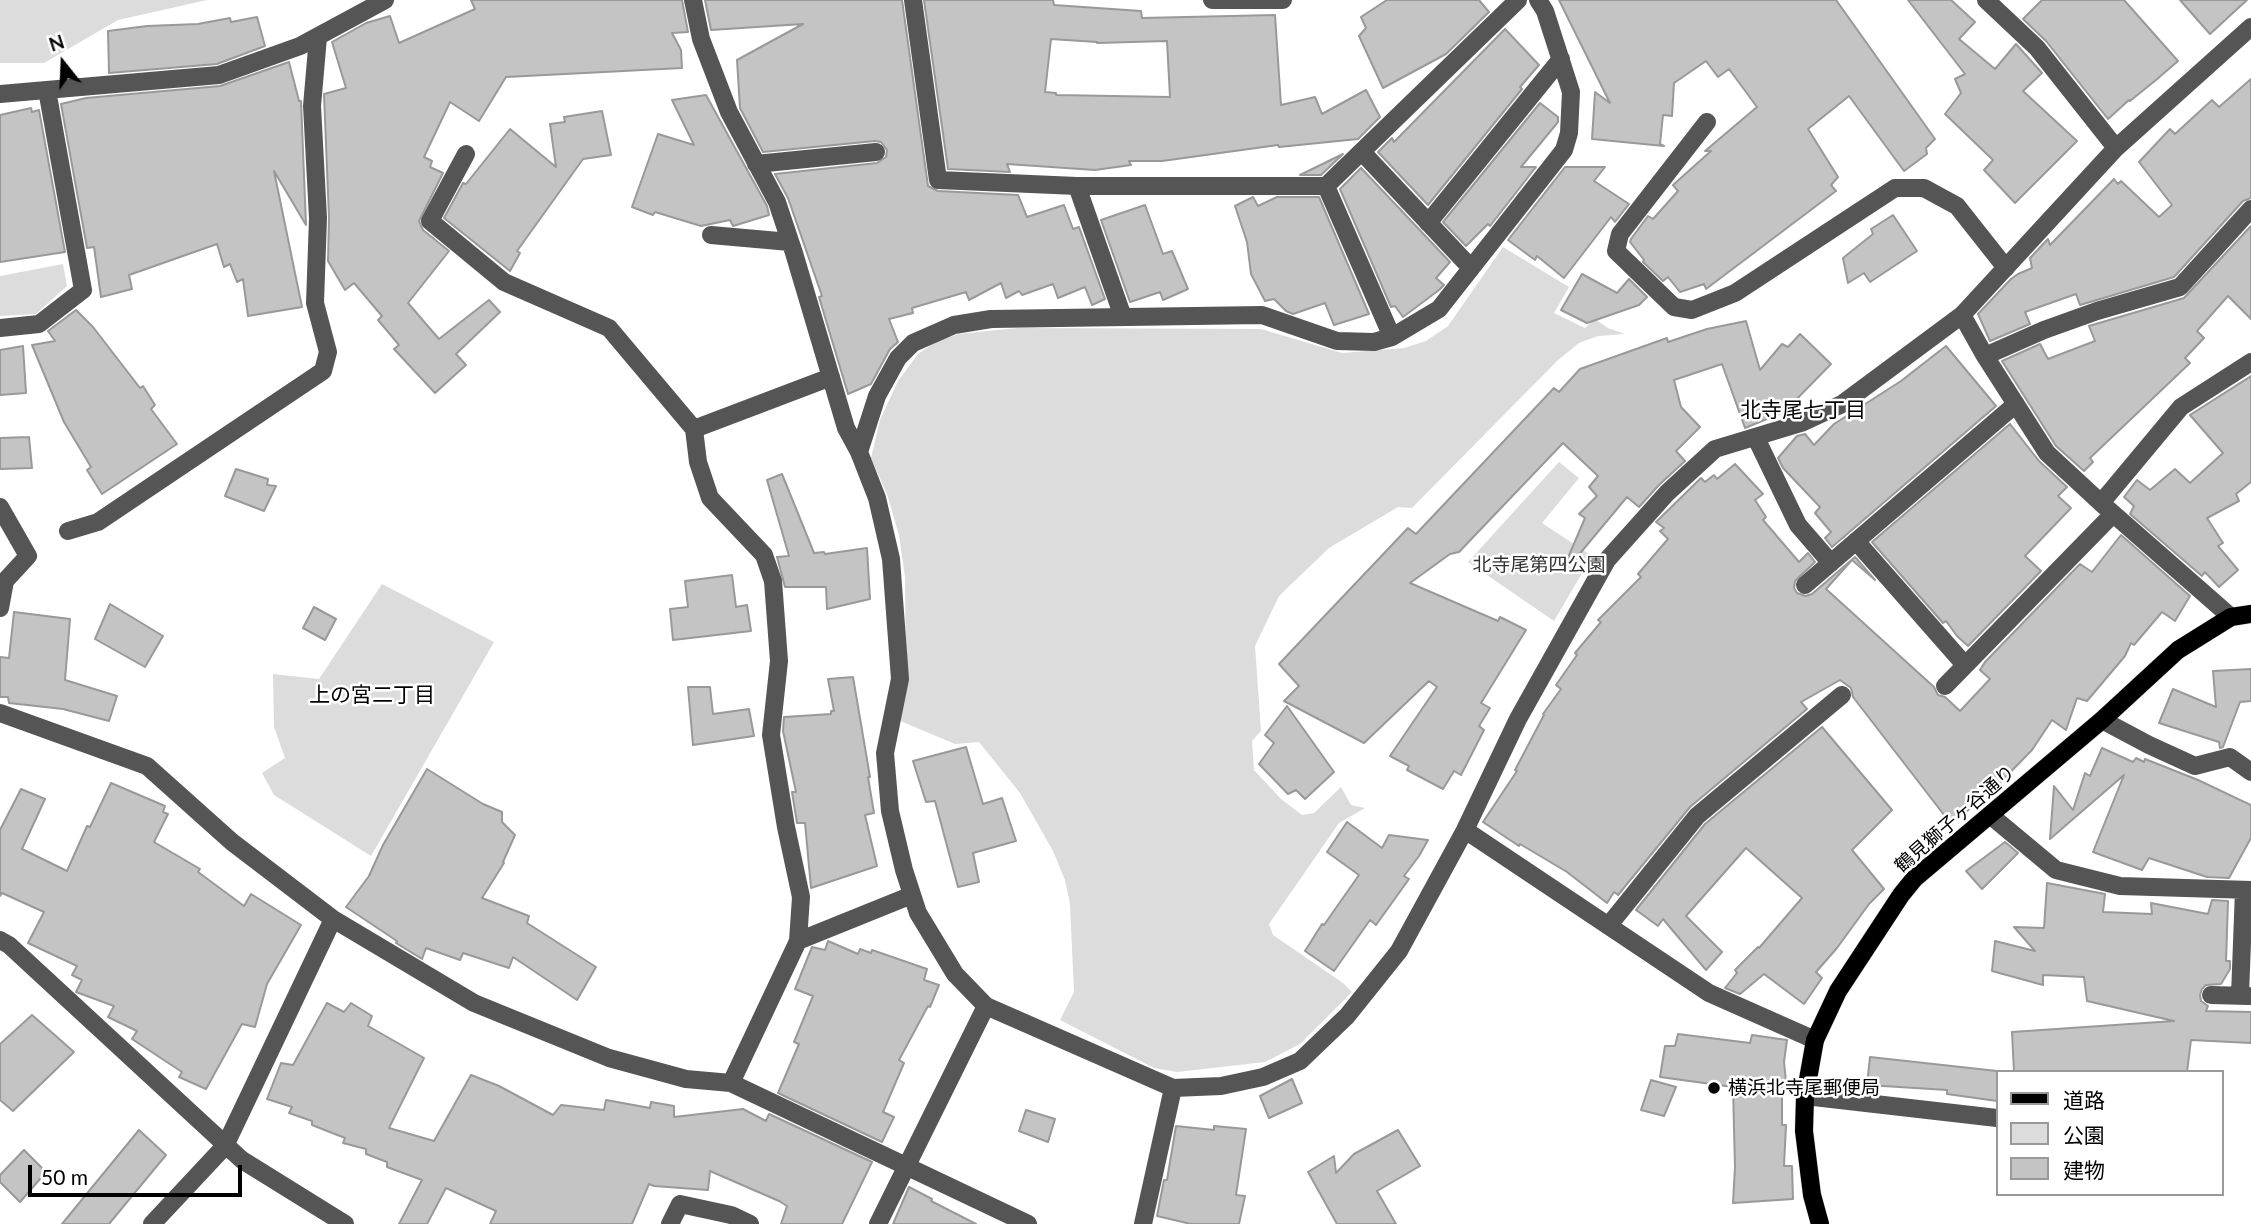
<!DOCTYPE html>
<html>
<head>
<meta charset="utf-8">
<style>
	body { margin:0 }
	#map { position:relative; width:2251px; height:1224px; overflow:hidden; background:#fff; font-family:Lato,"Noto Sans JP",sans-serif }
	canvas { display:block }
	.legend { position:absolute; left:1996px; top:1070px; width:228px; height:126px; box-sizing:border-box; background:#fff; border:2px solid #999; margin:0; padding:9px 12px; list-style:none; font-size:21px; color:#000 }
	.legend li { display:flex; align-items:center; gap:14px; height:35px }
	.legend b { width:35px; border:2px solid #999 }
	.north { position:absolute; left:28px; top:28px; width:70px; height:70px; -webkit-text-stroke:5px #fff; paint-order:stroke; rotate:342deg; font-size:19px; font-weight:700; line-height:28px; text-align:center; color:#000 }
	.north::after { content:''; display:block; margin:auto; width:24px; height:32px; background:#000; clip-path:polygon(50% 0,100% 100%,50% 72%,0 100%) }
	.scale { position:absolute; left:28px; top:1165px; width:214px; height:32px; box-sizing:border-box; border:4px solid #000; border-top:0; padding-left:9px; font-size:21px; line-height:24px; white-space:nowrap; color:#000; -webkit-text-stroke:5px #fff; paint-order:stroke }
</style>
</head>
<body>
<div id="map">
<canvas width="2251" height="1224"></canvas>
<ul class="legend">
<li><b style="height:9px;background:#000"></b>道路</li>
<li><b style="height:19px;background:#dcdcdc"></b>公園</li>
<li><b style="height:19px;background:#c4c4c4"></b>建物</li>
</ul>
<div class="north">N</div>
<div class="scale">50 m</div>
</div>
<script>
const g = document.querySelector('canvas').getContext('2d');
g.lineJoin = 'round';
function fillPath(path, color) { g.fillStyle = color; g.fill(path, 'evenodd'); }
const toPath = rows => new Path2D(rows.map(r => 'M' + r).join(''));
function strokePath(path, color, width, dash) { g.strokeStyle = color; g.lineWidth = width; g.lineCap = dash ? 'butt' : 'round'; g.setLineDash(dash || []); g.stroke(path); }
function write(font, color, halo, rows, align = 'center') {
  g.font = font + ' Lato,"Noto Sans JP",sans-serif'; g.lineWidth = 5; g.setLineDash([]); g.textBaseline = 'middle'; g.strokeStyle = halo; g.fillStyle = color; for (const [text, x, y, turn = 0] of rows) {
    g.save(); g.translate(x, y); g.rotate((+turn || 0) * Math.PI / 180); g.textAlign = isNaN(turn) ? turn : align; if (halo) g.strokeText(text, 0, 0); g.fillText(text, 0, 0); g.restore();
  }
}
fillPath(toPath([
	[0,0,207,0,118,20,44,63,0,63],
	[1503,247,1569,287,1554,313,1585,328,1595,319,1608,328,1625,334,1598,336,1579,343,1558,360,1412,508,1398,507,1329,548,1279,596,1255,646,1261,731,1252,741,1254,770,1281,799,1302,815,1314,813,1341,787,1351,805,1365,808,1339,823,1269,924,1273,935,1343,983,1352,992,1300,1044,1265,1062,1177,1072,1154,1068,1060,1020,1074,992,1070,904,1065,880,1053,851,1020,793,979,742,955,744,898,720,906,678,905,577,899,535,887,494,871,458,880,420,898,381,918,354,937,341,959,334,1017,328,1261,329,1342,353,1404,348,1426,341,1448,326],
	[63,264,67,286,36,314,0,316,0,276],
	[1559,462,1579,478,1542,523,1592,556,1554,621,1468,562],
	[382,584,494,642,371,856,274,795,262,773,285,758,274,727,273,674,319,679]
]), '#dcdcdc');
const building = toPath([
	[471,0,682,0,688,32,672,33,681,50,682,68,506,77,479,121,450,102,424,157,432,161,430,167,443,173,419,221,423,230,449,251,408,303,439,339,489,300,500,312,456,354,466,365,435,393,394,349,399,345,378,320,382,316,354,283,345,290,328,261,329,218,324,94,346,88,332,42,366,23,390,16,399,43,475,9,471,0],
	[705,0,902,0,928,186,938,191,1018,195,1027,217,1064,205,1073,229,1079,227,1105,299,1092,305,1085,287,1058,298,1053,284,1022,295,1019,291,1006,298,1001,283,969,300,966,292,912,308,913,313,889,319,898,342,890,349,871,384,848,394,819,297,822,296,788,198,775,174,877,163,886,157,887,150,881,142,875,141,763,152,740,108,737,60,803,24,711,30,705,0],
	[924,0,1053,0,1054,5,1141,11,1142,18,1275,15,1281,105,1315,97,1322,114,1366,90,1380,117,1358,139,1279,147,1278,145,1162,161,1129,161,1131,165,1095,170,1007,164,1010,172,948,169,924,0],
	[1051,39,1097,42,1097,43,1167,41,1170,97,1056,95,1056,93,1045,92,1051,39],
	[1387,0,1479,0,1489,12,1446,54,1383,88,1359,36,1366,28,1361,17,1387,0],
	[1559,0,1836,0,1935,139,1926,148,1927,154,1904,171,1849,96,1808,129,1838,177,1831,185,1836,191,1706,289,1704,284,1680,292,1668,277,1663,281,1643,262,1644,260,1630,242,1631,239,1648,216,1653,219,1678,191,1673,185,1711,151,1705,151,1757,107,1729,69,1718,77,1706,61,1674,83,1672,116,1663,115,1660,144,1664,146,1592,139,1595,92,1610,103,1559,0],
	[1908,0,1951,0,1975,22,1959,39,1995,69,2016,44,2042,73,2023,91,2077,141,2015,203,1984,170,1993,160,1945,114,1961,93,1955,79,1965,74,1908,0],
	[2042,0,2124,0,2178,61,2156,80,2130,101,2129,100,2108,119,2046,41,2023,19,2042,0],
	[2180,0,2247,0,2210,34,2180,0],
	[257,17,265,46,217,64,109,73,108,31,147,26,198,24,230,18,231,22,257,17],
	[1505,29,1539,65,1520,87,1522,89,1428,205,1378,152,1392,138,1394,142,1505,29],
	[289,62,299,101,301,101,306,225,274,171,302,307,248,316,243,279,237,282,230,264,224,267,217,244,129,275,132,289,101,297,94,247,87,248,61,104,86,98,220,86,289,62],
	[2251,79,2251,198,2243,201,2174,277,2080,305,2076,294,2025,312,2030,324,1990,341,1978,314,2011,279,2018,274,2032,268,2030,258,2048,239,2050,245,2114,179,2118,184,2121,181,2159,217,2172,205,2139,162,2170,129,2175,134,2212,100,2219,107,2251,79],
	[706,95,767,206,769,215,733,226,730,220,701,226,655,212,653,215,632,207,658,134,694,145,672,100,706,95],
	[1540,103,1558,117,1558,122,1521,167,1536,167,1490,226,1488,224,1466,246,1443,222,1540,103],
	[31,108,32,112,39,110,65,252,0,262,0,115,31,108],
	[602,111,611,155,583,159,517,251,520,253,510,271,444,218,463,183,466,184,510,129,556,167,550,124,565,122,564,117,602,111],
	[1343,154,1321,175,1300,175,1343,154],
	[1565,167,1605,167,1594,181,1629,204,1615,222,1611,217,1564,278,1537,256,1535,260,1508,240,1565,167],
	[1361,168,1450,262,1436,278,1444,285,1439,290,1403,317,1395,306,1391,307,1340,189,1361,168],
	[1253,197,1258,206,1277,197,1319,197,1369,314,1334,325,1325,303,1293,314,1286,311,1274,299,1265,301,1251,274,1247,242,1235,206,1253,197],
	[1145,205,1163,254,1172,251,1188,289,1163,300,1160,292,1130,302,1101,220,1145,205],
	[1893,215,1917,251,1870,282,1864,273,1848,283,1843,258,1873,234,1871,229,1893,215],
	[2251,226,2251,319,2228,296,2197,331,2204,338,2185,358,2190,363,2090,458,2093,462,2084,471,2056,446,2002,361,2040,344,2048,359,2095,341,2089,326,2184,298,2251,226],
	[1582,274,1617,293,1629,279,1647,297,1639,305,1587,323,1561,310,1582,274],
	[76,310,93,327,140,388,143,386,155,405,151,409,177,444,102,494,87,470,91,467,64,422,32,345,55,341,48,331,76,310],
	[1746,321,1760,370,1782,344,1788,347,1800,334,1831,364,1784,412,1745,428,1722,364,1674,380,1681,407,1700,427,1676,451,1685,461,1659,485,1639,507,1627,497,1572,563,1567,560,1585,518,1579,514,1597,496,1589,487,1598,476,1563,443,1459,552,1450,554,1410,583,1498,621,1500,617,1526,630,1481,703,1490,708,1479,726,1484,730,1461,775,1454,771,1443,789,1407,770,1409,766,1390,756,1437,687,1429,681,1364,743,1284,701,1299,686,1279,664,1408,528,1416,534,1554,388,1559,392,1580,369,1667,338,1668,342,1707,329,1746,321],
	[23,346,26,393,0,395,0,350,23,346],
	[1946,346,1996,406,1832,547,1825,538,1831,532,1815,513,1820,507,1783,468,1778,458,1797,436,1805,434,1814,445,1834,424,1901,381,1946,346],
	[2251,376,2251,482,2236,494,2239,501,2207,518,2223,543,2218,546,2238,570,2219,587,2205,572,2202,576,2130,514,2134,506,2124,497,2137,480,2150,490,2175,469,2190,483,2223,453,2190,415,2251,376],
	[2010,424,2039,461,2067,487,2058,496,2071,508,2025,556,2041,571,1968,646,1957,636,1946,621,1943,623,1872,542,2010,424],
	[29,437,32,468,0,469,0,438,29,437],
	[1735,464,1763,494,1755,500,1766,517,1763,520,1799,562,1808,553,1815,562,1795,581,1794,588,1797,593,1806,596,1812,594,1855,557,1875,580,1852,560,1826,589,1934,687,1938,695,1945,697,1960,711,1990,679,1980,670,1985,662,2080,564,2092,572,2121,535,2190,596,2175,621,2162,612,2134,645,2131,643,2125,656,2087,701,2077,698,2066,730,2052,720,2032,750,1993,790,1951,824,1853,697,1851,688,1840,680,1801,702,1807,709,1690,807,1618,895,1614,892,1607,903,1567,872,1520,844,1519,846,1483,822,1517,771,1515,770,1544,715,1543,714,1561,689,1556,685,1577,655,1575,653,1601,622,1598,620,1641,577,1638,574,1668,539,1660,531,1664,528,1656,522,1701,478,1705,482,1714,475,1717,479,1735,464],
	[236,469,268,479,267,485,276,486,264,511,225,496,236,469],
	[782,474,814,553,824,552,825,554,867,548,870,599,827,609,826,587,785,587,777,557,789,556,767,480,782,474],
	[732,575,736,607,747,605,751,631,673,640,670,609,688,607,685,581,732,575],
	[110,604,163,636,145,667,95,639,110,604],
	[314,607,336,619,325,640,303,628,314,607],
	[14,612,70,619,65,680,117,696,109,721,63,709,9,703,8,697,0,697,0,657,9,658,14,612],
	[2251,669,2251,701,2240,702,2223,747,2220,748,2219,742,2159,723,2173,689,2216,707,2213,671,2251,669],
	[853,677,870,777,868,777,874,813,865,815,877,866,811,888,805,823,797,823,792,792,796,792,783,731,784,717,831,714,831,711,834,711,828,679,853,677],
	[688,687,710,687,713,714,749,709,754,736,693,745,688,687],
	[1287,706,1334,772,1305,799,1296,790,1288,794,1259,764,1274,743,1265,735,1287,706],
	[1822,727,1892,810,1852,850,1884,889,1869,904,1837,948,1816,972,1822,978,1804,1004,1764,974,1740,994,1725,988,1737,973,1735,970,1758,947,1759,948,1802,898,1746,848,1686,916,1722,952,1706,970,1663,919,1658,926,1636,910,1705,824,1822,727],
	[966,747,983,804,1002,798,1016,841,973,853,979,882,958,887,935,801,926,802,913,761,966,747],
	[2102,748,2133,762,2136,758,2144,762,2145,759,2198,780,2251,805,2251,838,2229,878,2207,877,2149,858,2142,870,2093,852,2124,775,2050,839,2054,786,2073,810,2085,773,2090,776,2102,748],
	[427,769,483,804,502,812,502,822,515,835,503,862,504,863,482,898,529,916,527,923,596,967,577,1000,513,957,509,968,463,953,460,960,426,948,422,959,396,943,397,941,346,907,369,876,383,845,427,769],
	[111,783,165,806,163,812,168,814,154,842,200,869,198,872,244,906,251,894,301,925,267,984,255,1027,242,1024,206,1089,179,1077,182,1072,132,1039,137,1031,108,1017,114,1006,76,992,82,980,72,975,77,966,28,943,44,912,2,893,0,896,0,830,21,789,45,799,22,849,67,871,87,826,90,827,111,783],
	[1347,822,1382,848,1389,835,1428,840,1419,856,1404,876,1409,879,1376,925,1370,920,1334,971,1305,951,1322,924,1324,925,1359,875,1327,852,1347,822],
	[2005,842,2018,853,1982,889,1966,871,2005,842],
	[2047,883,2105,894,2103,912,2152,914,2151,903,2208,914,2212,900,2228,901,2226,961,2230,961,2230,969,2221,984,2206,985,2202,989,2200,995,2201,1001,2208,1006,2206,1011,2251,1012,2251,1043,2191,1040,2187,1072,2014,1072,2012,1032,2174,1021,2087,1001,2084,977,2043,975,2043,985,1992,971,1995,941,2035,951,2014,927,2044,928,2047,883],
	[828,941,858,954,860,949,871,953,872,950,927,969,924,980,939,985,930,1007,928,1006,899,1060,904,1063,883,1112,894,1117,882,1142,778,1093,799,1044,794,1042,813,996,795,989,812,947,825,950,828,941],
	[327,1003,344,1012,351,1003,372,1016,368,1026,424,1058,389,1128,434,1141,471,1075,499,1086,553,1115,561,1105,604,1110,606,1100,650,1108,651,1102,674,1106,674,1117,743,1109,766,1121,769,1114,872,1162,842,1224,781,1224,787,1206,779,1201,710,1171,708,1190,654,1186,649,1184,632,1224,490,1224,496,1211,446,1188,427,1224,399,1224,422,1180,387,1167,387,1162,366,1154,366,1149,343,1143,345,1138,312,1125,312,1121,289,1113,292,1107,267,1099,281,1063,293,1065,327,1003],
	[32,1015,74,1052,13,1111,0,1100,0,1044,32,1015],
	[1678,1034,1750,1043,1752,1035,1787,1040,1784,1062,1786,1081,1782,1081,1782,1125,1786,1125,1784,1166,1792,1166,1793,1199,1733,1203,1735,1167,1733,1087,1660,1077,1665,1046,1675,1046,1678,1034],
	[1870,1057,1997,1071,1997,1101,1947,1094,1947,1090,1867,1085,1870,1057],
	[1292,1079,1302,1103,1269,1118,1260,1096,1292,1079],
	[1651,1080,1676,1087,1664,1116,1641,1110,1651,1080],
	[1026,1110,1055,1119,1048,1142,1019,1131,1026,1110],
	[1176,1126,1214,1130,1214,1126,1246,1129,1236,1195,1245,1196,1239,1224,1191,1224,1157,1216,1164,1180,1167,1180,1176,1126],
	[139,1130,166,1155,109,1224,62,1224,139,1130],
	[1398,1130,1420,1166,1377,1191,1396,1224,1337,1224,1308,1172,1334,1156,1336,1173,1354,1154,1398,1130],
	[24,1150,46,1172,20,1202,0,1182,0,1175,24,1150],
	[909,1187,932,1199,931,1201,976,1224,893,1224,909,1187]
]);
fillPath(building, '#c4c4c4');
strokePath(building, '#999', 2);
const major = toPath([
	[1820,1224,1812,1195,1804,1131,1805,1096,1815,1040,1838,991,1901,895,1914,879,2102,720,2178,650,2231,617,2251,614]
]);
strokePath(major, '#dbdbdb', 19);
strokePath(toPath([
	[693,0,701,39,729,112,777,202,794,253,846,428,859,452,877,498,891,559,900,679,885,753,890,811,904,870,918,913,955,974,986,1006,1173,1088,1221,1086,1263,1077,1300,1061,1347,1016,1399,951,1465,830,1518,719,1607,560,1667,493,1715,449,1801,423,1842,404,1962,315,2116,148,2251,27],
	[913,0,938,180,1077,186,1326,186,1518,0],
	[1212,0,1283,0],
	[1986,0,2037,48,2116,148],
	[0,94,219,75,300,46,385,0],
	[1707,122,1620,234,1616,251,1674,307,1692,310,1735,293,1895,188,1924,188,1957,206,2006,268],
	[1362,152,1471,268],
	[466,154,430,221,504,282,609,328,694,429],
	[756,164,876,152],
	[1077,186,1123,317],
	[1326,186,1392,337],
	[1428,223,1561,59],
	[711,235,790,242],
	[1962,315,1985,356,2047,453,2101,503],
	[0,328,39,324,83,290,47,90],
	[1985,356,2044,330,2097,311,2180,287,2251,209],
	[1756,438,1798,525,1831,563],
	[859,452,877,396,898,358,913,343,954,325,991,319,1262,315,1337,341,1374,342,1392,337,1439,309,1564,150,1569,133,1571,92,1545,11,1538,0],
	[0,507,28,556,5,581,0,608],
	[68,531,98,522,323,371,328,352,315,303,318,218,312,106,318,37],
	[1856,541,1965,665],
	[1805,585,2016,404],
	[2231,617,2101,503,2181,407,2251,362],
	[1945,686,2113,514],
	[0,713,147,766,232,842,333,919,474,1003,609,1058,686,1079,731,1083,1028,1224],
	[2102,720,2149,745,2195,766,2230,757,2251,772],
	[1990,815,2056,870,2120,886,2251,890],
	[1465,830,1709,993,1815,1040],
	[1609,925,1697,816,1842,695],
	[0,940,9,945,242,1160,345,1224],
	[798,941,801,897,786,827,771,735,779,661,773,581,764,555,710,498,698,462,694,429,831,377],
	[2211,995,2249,996],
	[2240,995,2244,890],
	[731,1083,798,941,912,895],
	[1805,1096,1997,1118],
	[152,1224,225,1146,333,919],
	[670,1224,680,1204,731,1215,750,1224],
	[878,1224,986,1006],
	[1143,1224,1173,1088]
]), '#555', 18);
strokePath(major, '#000', 18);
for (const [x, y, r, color] of [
	[1714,1088,7,"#000"]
]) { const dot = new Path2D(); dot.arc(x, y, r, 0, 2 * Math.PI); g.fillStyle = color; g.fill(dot); strokePath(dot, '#fff', 2.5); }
write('19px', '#333', '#fff', [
	["北寺尾第四公園",1539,565]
]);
write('19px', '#000', '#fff', [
	["鶴見獅子ヶ谷通り",1955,819,-41]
]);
write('19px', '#000', '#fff', [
	["横浜北寺尾郵便局",1728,1088]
], 'left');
write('21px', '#000', '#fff', [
	["北寺尾七丁目",1803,410],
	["上の宮二丁目",372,695]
]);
</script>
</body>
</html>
